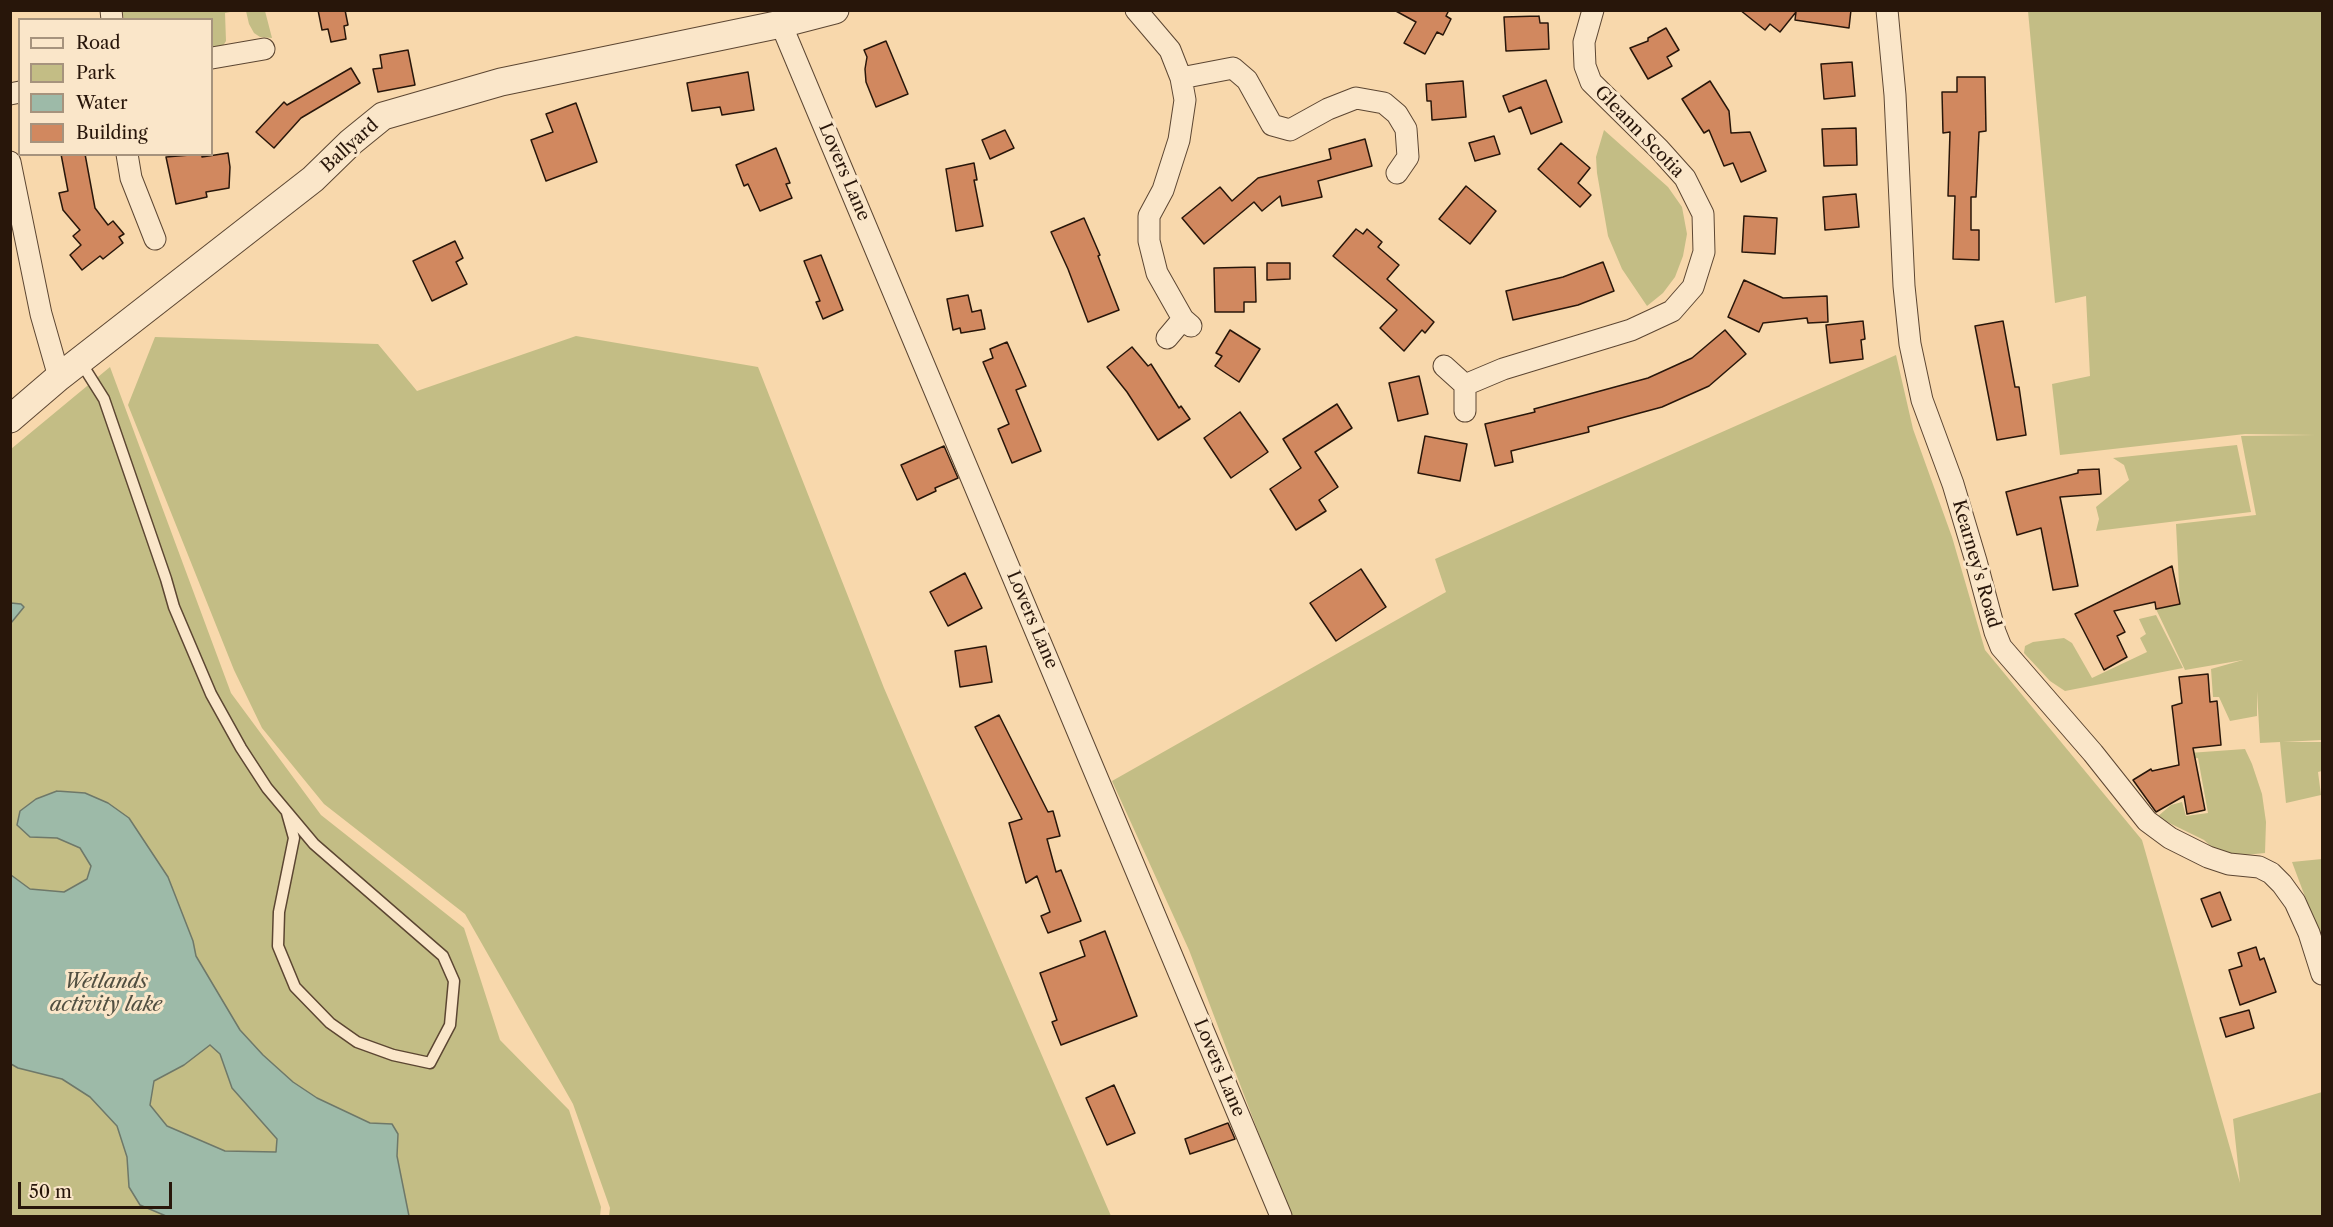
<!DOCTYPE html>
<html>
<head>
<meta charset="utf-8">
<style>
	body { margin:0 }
	#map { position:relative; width:2333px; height:1227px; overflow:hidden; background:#f8d8ac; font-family:"Libre Caslon Text",serif }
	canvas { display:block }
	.frame { position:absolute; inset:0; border:12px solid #28160a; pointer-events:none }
	.legend { position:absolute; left:18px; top:18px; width:195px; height:138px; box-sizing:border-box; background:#fae6c9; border:2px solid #a6937d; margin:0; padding:8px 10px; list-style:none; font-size:18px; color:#28160a }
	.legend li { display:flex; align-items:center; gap:12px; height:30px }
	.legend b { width:30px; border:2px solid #a6937d }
	.scale { position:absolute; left:18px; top:1182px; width:154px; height:27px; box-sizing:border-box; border:3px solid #28160a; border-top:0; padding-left:8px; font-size:18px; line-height:21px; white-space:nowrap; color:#28160a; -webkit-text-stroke:4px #fae6c9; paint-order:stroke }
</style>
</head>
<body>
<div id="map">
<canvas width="2333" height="1227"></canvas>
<div class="frame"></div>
<ul class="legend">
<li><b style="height:8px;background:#fae6c9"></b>Road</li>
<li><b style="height:16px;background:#c3bd85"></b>Park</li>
<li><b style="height:16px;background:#9dbaa8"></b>Water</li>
<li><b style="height:16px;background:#d1885f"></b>Building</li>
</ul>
<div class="scale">50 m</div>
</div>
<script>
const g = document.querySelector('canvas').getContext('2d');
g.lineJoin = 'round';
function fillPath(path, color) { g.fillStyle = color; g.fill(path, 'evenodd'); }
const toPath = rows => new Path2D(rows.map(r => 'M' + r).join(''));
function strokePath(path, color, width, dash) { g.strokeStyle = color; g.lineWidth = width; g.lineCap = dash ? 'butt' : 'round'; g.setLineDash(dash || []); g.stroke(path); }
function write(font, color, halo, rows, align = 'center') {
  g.font = font + ' "Libre Caslon Text",serif'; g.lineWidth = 6; g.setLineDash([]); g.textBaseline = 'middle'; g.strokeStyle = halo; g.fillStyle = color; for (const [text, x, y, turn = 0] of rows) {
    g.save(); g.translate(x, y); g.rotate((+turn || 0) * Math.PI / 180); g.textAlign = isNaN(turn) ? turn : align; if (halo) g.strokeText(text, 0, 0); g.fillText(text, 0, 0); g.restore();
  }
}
fillPath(toPath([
	[122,11,235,11,225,13,226,41,223,46,212,48,212,20,124,19],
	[246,11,265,11,272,38,260,37,254,33,249,24],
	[2028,11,2322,11,2322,740,2283,742,2322,742,2322,771,2318,772,2321,795,2286,803,2280,742,2260,743,2257,691,2257,716,2230,721,2219,697,2213,697,2211,669,2243,660,2185,670,2156,609,2180,604,2176,524,2256,515,2241,436,2315,435,2245,434,2060,455,2052,384,2090,376,2086,296,2055,303],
	[1604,130,1668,187,1682,207,1687,234,1683,256,1675,277,1663,293,1647,306,1622,269,1608,236,1597,173,1596,157],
	[576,336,758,367,884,688,1111,1216,609,1216,610,1208,573,1104,465,914,324,804,262,728,234,670,128,405,155,337,378,344,417,391],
	[1896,355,1913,429,1952,537,1985,650,2142,840,2240,1183,2233,1119,2322,1092,2322,1216,1290,1216,1189,950,1112,781,1446,592,1435,559],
	[110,367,231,693,321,815,464,928,500,1040,569,1110,601,1207,600,1216,11,1216,11,449],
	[2237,445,2251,512,2096,531,2099,519,2096,507,2129,480,2124,465,2113,458],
	[2156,615,2183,668,2065,691,2050,681,2024,653,2025,646,2033,642,2064,638,2072,643,2092,678,2147,652,2140,638,2146,634,2139,619],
	[2245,749,2252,764,2262,794,2266,822,2265,853,2245,855,2217,852,2204,840,2157,817,2171,805,2182,802,2186,816,2208,813,2198,758,2189,759,2189,753],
	[2322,859,2322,933,2319,934,2292,862]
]), '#c3bd85');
const water = toPath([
	[11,603,21,604,24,607,11,623,11,603],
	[57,791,85,793,108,803,129,818,168,877,193,941,196,956,240,1030,263,1055,293,1082,317,1098,370,1123,392,1124,398,1134,397,1156,409,1216,166,1216,140,1205,129,1187,127,1157,117,1126,90,1097,62,1079,18,1068,11,1064,11,875,30,889,64,892,87,879,91,866,80,848,57,838,30,837,17,825,20,811,36,799,57,791],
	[210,1045,220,1054,232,1088,277,1139,276,1152,225,1151,167,1126,150,1105,154,1081,184,1065,210,1045]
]);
fillPath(water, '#9dbaa8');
strokePath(water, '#6e7869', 1.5);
const building = toPath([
	[318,10,345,10,348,25,344,26,346,39,331,42,328,29,322,30,318,10],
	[1394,10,1449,10,1446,16,1451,19,1443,35,1437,32,1425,54,1404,43,1416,22,1394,10],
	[1740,10,1851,10,1849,28,1795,20,1796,12,1780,32,1770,24,1765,30,1740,10],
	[1539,16,1540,23,1548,23,1549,49,1506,51,1504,17,1539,16],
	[1666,28,1679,50,1667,57,1672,66,1648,79,1630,48,1648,41,1648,38,1666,28],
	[886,41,908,94,876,107,866,82,865,69,867,57,864,50,886,41],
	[408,50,415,85,378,92,373,69,382,68,380,55,408,50],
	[1852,62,1855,96,1824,99,1821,64,1852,62],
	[351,68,360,83,301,118,274,148,256,132,284,102,287,105,351,68],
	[748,72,754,110,722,115,720,107,692,111,687,83,748,72],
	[1957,77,1985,77,1986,131,1979,132,1976,197,1971,197,1971,230,1979,230,1979,260,1953,259,1955,196,1948,196,1950,132,1943,133,1942,92,1957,92,1957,77],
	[1546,80,1562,122,1531,134,1521,107,1509,112,1503,96,1546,80],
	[1463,81,1466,117,1432,120,1431,101,1427,101,1426,84,1463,81],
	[1710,81,1729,111,1731,133,1750,132,1766,171,1741,182,1733,163,1724,166,1709,130,1704,133,1682,99,1710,81],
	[576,103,597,162,546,181,531,140,553,132,546,114,576,103],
	[1856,128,1857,165,1824,166,1822,129,1856,128],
	[1005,130,1014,148,990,159,982,140,1005,130],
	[1494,136,1500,154,1475,161,1469,143,1494,136],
	[1365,139,1372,166,1318,181,1322,197,1282,206,1280,196,1262,211,1254,202,1204,244,1182,218,1220,187,1232,201,1258,178,1331,159,1329,149,1365,139],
	[1561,143,1590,168,1578,183,1591,195,1580,207,1538,169,1561,143],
	[776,148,790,183,786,184,792,198,760,211,748,184,744,186,736,165,776,148],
	[228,153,230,167,229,188,206,192,207,197,176,204,166,157,202,154,202,157,228,153],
	[61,154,85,154,95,208,108,225,113,221,124,234,119,237,123,243,103,259,100,256,82,270,70,255,81,245,73,236,80,230,63,210,59,193,68,191,61,154],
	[974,163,977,180,974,180,983,226,956,231,946,169,974,163],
	[1466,186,1496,211,1470,244,1439,219,1466,186],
	[1856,194,1859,227,1825,230,1823,197,1856,194],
	[1744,216,1777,218,1775,254,1742,252,1744,216],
	[1084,218,1100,255,1098,256,1119,310,1088,322,1068,269,1051,232,1084,218],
	[1356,229,1363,234,1367,229,1382,242,1378,247,1399,265,1387,279,1434,322,1425,333,1422,330,1404,351,1380,328,1397,310,1333,256,1356,229],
	[455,241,463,258,456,262,467,284,432,301,413,261,455,241],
	[821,255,843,310,823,319,816,302,820,301,804,261,821,255],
	[1603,262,1614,291,1578,305,1513,320,1506,291,1563,277,1603,262],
	[1267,263,1290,263,1290,279,1267,280,1267,263],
	[1255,267,1256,302,1244,302,1244,312,1215,312,1214,268,1255,267],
	[1744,280,1783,298,1827,296,1828,322,1808,323,1807,318,1763,323,1759,332,1728,317,1744,280],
	[968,295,972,312,981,310,985,329,961,333,960,328,953,330,947,299,968,295],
	[1863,321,1865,339,1861,340,1863,359,1830,363,1826,325,1863,321],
	[2003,321,2015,387,2019,387,2026,435,1997,440,1975,326,2003,321],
	[1230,330,1260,349,1239,382,1215,366,1222,356,1216,353,1230,330],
	[1725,330,1746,354,1709,386,1662,407,1588,427,1589,432,1511,451,1513,462,1495,466,1485,424,1535,412,1534,409,1648,378,1692,358,1725,330],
	[1007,342,1026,386,1016,390,1041,451,1012,463,998,429,1009,424,983,362,993,358,990,349,1007,342],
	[1132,347,1148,366,1151,364,1179,408,1181,406,1190,419,1158,440,1127,392,1107,367,1132,347],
	[1419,376,1428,414,1398,421,1389,383,1419,376],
	[1337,404,1352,428,1315,452,1338,487,1319,500,1326,511,1296,530,1270,489,1301,468,1283,439,1337,404],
	[1240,412,1268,452,1231,478,1204,438,1240,412],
	[1425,436,1467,444,1460,481,1418,473,1425,436],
	[944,446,958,478,935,488,936,491,917,500,901,465,944,446],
	[2099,469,2101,494,2060,497,2078,586,2053,590,2041,528,2017,535,2006,492,2078,473,2078,470,2099,469],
	[2172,566,2180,604,2156,609,2155,602,2114,611,2125,632,2117,636,2127,657,2104,670,2075,614,2172,566],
	[1361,569,1386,607,1336,641,1310,603,1361,569],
	[965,573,982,608,948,626,930,592,965,573],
	[986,646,992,682,960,687,955,651,986,646],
	[2208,674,2210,702,2217,701,2221,745,2193,748,2205,810,2187,814,2184,796,2156,812,2133,780,2151,769,2152,771,2179,765,2172,706,2182,703,2179,677,2208,674],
	[999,715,1048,812,1053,811,1060,836,1047,839,1056,872,1061,870,1081,921,1048,933,1041,916,1050,912,1037,876,1026,883,1009,823,1022,819,975,727,999,715],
	[2220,892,2231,920,2212,927,2201,899,2220,892],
	[1105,931,1137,1016,1061,1045,1052,1022,1057,1020,1040,973,1085,956,1080,941,1105,931],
	[2256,947,2260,960,2264,958,2276,992,2240,1005,2229,970,2242,966,2238,953,2256,947],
	[2249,1010,2254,1028,2226,1037,2220,1018,2249,1010],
	[1114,1085,1135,1133,1107,1145,1086,1098,1114,1085],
	[1228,1123,1235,1139,1190,1154,1185,1139,1228,1123]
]);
fillPath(building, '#d1885f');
strokePath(building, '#28160a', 1.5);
const service = toPath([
	[80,361,104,399,166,579,174,607,211,694,241,748,267,788,314,844,443,956,454,981,450,1025,430,1063,393,1055,357,1042,330,1023,295,987,278,946,279,912,294,838,287,813]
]);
const minor = toPath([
	[111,10,112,20],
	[1136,10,1170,50,1181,78,1185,100,1179,140,1163,190,1149,216,1149,241,1157,273,1183,319,1191,326],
	[1887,10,1895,95,1904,286,1910,344,1922,400,1953,484,1976,561,1995,632,2001,647,2093,753,2147,821,2170,838,2208,857,2229,864,2259,867,2271,873,2282,884,2295,902,2309,933,2322,974],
	[781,24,1281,1216],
	[212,58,264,49],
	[1181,78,1233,68,1247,80,1272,125,1290,130,1328,109,1356,98,1384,103,1397,114,1406,129,1408,157,1397,173],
	[10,94,20,92],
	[127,154,131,178,155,239],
	[10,162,41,314,59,377],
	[1167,338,1183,319],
	[1444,366,1465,385,1465,411],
	[1465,385,1503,369,1631,330,1672,311,1693,287,1704,252,1703,214,1685,178,1659,149,1591,82,1585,66,1584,42,1593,10]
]);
const tertiary = toPath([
	[10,419,59,377,313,179,351,142,383,116,501,82,781,24,835,10]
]);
strokePath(service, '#5c4632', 13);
strokePath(minor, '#5c4632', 23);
strokePath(tertiary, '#5c4632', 29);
strokePath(service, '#fae6c9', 10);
strokePath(minor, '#fae6c9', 21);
strokePath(tertiary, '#fae6c9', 27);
write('18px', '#28160a', '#fae6c9', [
	["Gleann Scotia",1639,132,46],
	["Ballyard",350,146,-42],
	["Lovers Lane",844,172,67],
	["Kearney's Road",1976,564,74],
	["Lovers Lane",1032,620,67],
	["Lovers Lane",1219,1068,67]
]);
write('italic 20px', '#514f41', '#fae6c9', [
	["Wetlands",106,982],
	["activity lake",106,1005]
]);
</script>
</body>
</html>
